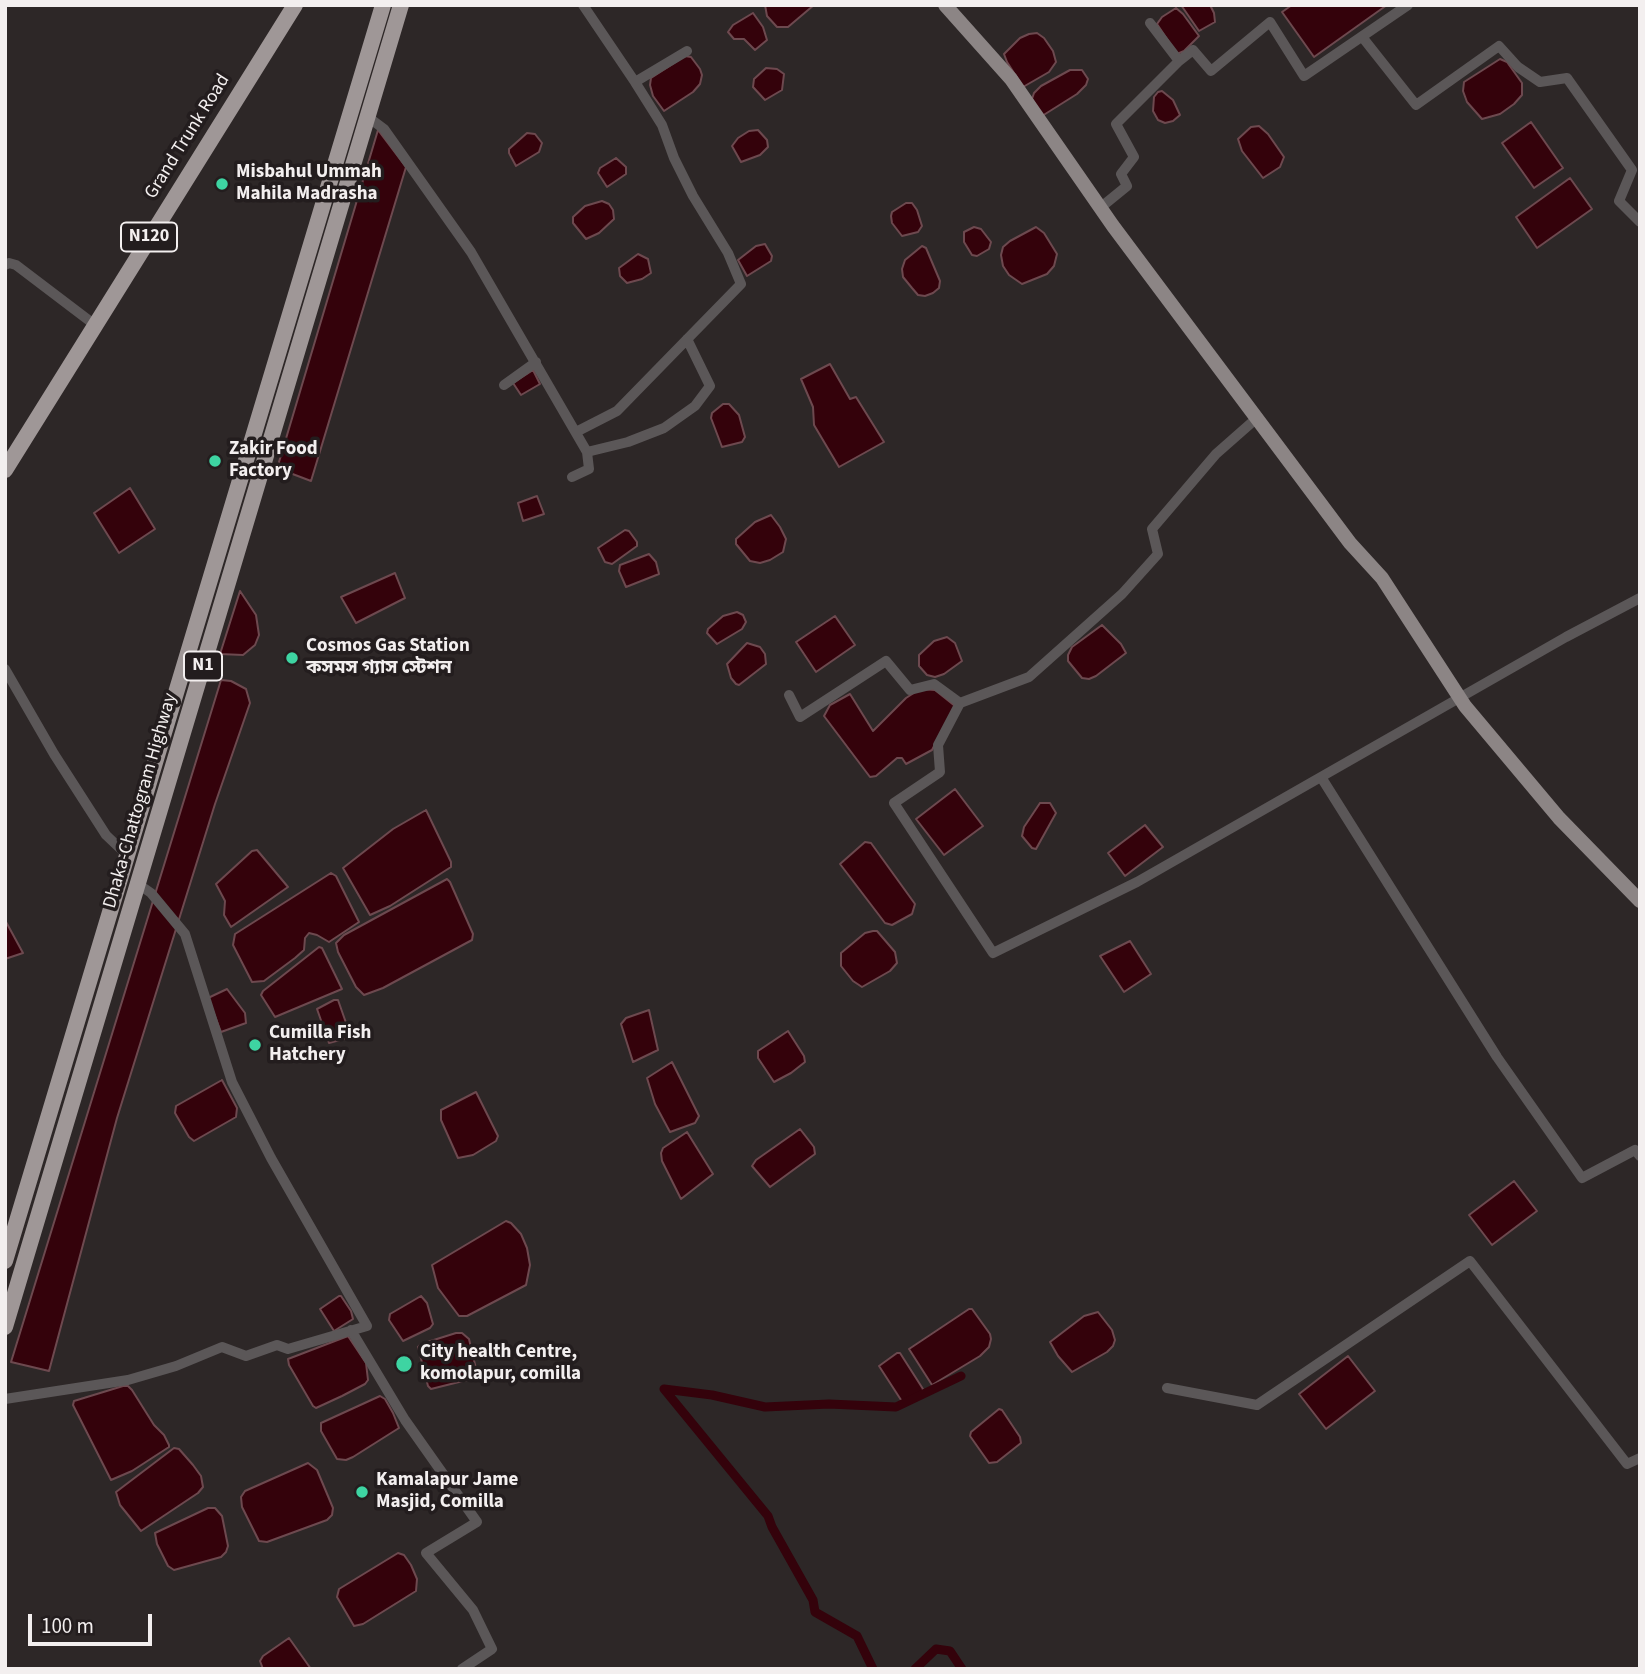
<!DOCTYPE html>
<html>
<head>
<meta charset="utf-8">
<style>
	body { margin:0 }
	#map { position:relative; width:1645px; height:1674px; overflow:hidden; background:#2d2727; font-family:"Source Sans 3",sans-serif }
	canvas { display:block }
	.frame { position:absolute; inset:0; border:7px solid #f3efef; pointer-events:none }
	.scale { position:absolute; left:28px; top:1614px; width:124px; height:32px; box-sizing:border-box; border:4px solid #f3efef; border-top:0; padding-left:9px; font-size:21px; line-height:24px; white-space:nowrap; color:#f3efef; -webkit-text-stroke:5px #231d1e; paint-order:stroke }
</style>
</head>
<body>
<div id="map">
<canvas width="1645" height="1674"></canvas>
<div class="frame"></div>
<div class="scale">100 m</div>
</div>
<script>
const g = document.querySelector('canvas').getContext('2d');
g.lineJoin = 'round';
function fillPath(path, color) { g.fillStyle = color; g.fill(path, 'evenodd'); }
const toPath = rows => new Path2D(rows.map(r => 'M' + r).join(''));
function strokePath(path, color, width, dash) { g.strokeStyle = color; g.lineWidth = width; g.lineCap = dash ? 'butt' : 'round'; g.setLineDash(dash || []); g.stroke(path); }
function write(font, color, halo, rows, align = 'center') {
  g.font = font + ' "Source Sans 3","Noto Sans Bengali",sans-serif'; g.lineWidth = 7; g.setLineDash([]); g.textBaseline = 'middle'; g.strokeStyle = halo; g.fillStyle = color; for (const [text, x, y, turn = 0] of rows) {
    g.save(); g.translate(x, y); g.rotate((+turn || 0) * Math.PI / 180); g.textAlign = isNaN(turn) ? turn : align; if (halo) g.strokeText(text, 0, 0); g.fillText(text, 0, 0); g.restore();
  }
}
const water = toPath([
	[765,5,814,5,788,27,777,27,767,16,765,5],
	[1181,5,1210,5,1214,13,1215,22,1199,31,1181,5],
	[1292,5,1387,5,1314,57,1282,12,1292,5],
	[1176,8,1183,14,1199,36,1184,51,1177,54,1157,24,1162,17,1176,8],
	[753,13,763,27,767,40,755,50,744,39,734,39,728,32,733,25,753,13],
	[1037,33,1044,38,1053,51,1056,62,1049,72,1023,87,1007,62,1004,54,1020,38,1029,34,1037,33],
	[685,56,691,57,700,69,702,75,700,84,693,92,664,111,653,96,650,85,651,78,685,56],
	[1500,59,1507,62,1522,83,1522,95,1514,104,1500,114,1482,119,1467,102,1463,91,1464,82,1500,59],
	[766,68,777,69,784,74,782,90,765,100,753,87,754,79,766,68],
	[1070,70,1082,70,1088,79,1086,85,1077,94,1042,116,1032,99,1034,93,1041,86,1070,70],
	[1162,91,1173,100,1180,115,1173,121,1165,123,1158,120,1153,111,1154,97,1158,92,1162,91],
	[1531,122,1563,168,1534,188,1502,143,1531,122],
	[1259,126,1268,134,1284,157,1280,167,1263,178,1242,151,1238,139,1251,127,1259,126],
	[378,130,406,167,311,481,282,470,279,462,378,130],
	[758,130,767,140,768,147,760,155,741,162,732,146,738,138,749,131,758,130],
	[527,133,535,134,542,143,539,152,516,166,509,153,509,149,527,133],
	[616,158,626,167,626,174,607,187,598,173,600,168,616,158],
	[1570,178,1592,209,1537,248,1516,217,1570,178],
	[602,201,609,204,613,210,614,219,599,233,586,239,573,223,573,217,585,206,602,201],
	[906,203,912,203,917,210,922,226,918,232,902,236,892,223,891,216,892,212,906,203],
	[974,227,981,229,991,242,989,249,977,256,972,255,964,242,964,232,974,227],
	[1036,227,1044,233,1057,254,1054,266,1047,274,1022,284,1009,275,1003,266,1001,255,1003,247,1010,241,1036,227],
	[765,244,772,256,771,261,747,276,738,260,756,246,765,244],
	[922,246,926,248,940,281,939,288,933,293,925,296,918,295,912,288,903,277,902,269,905,260,922,246],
	[638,254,648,259,651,273,642,279,627,283,620,276,619,268,638,254],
	[830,364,850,399,856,397,884,442,839,467,814,425,813,407,801,379,830,364],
	[533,370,540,384,521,395,513,383,533,370],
	[723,404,729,404,739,415,745,437,742,442,722,447,711,418,712,413,723,404],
	[130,488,155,529,119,553,94,513,130,488],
	[537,496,544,514,523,521,518,503,537,496],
	[771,515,780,527,786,539,783,552,770,560,760,563,750,561,736,544,736,539,755,522,771,515],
	[625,530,629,531,637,542,637,546,612,564,605,562,598,548,625,530],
	[649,554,656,562,659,574,626,587,619,571,620,565,649,554],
	[395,573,405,598,356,623,341,597,395,573],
	[240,591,256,615,259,635,255,645,243,655,220,654,240,591],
	[737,612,743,615,746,622,742,629,717,644,707,633,708,629,723,616,737,612],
	[835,616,855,645,816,672,796,642,835,616],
	[1102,625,1121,644,1126,653,1096,676,1089,679,1082,678,1068,661,1068,655,1072,647,1102,625],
	[947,637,955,643,962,661,944,674,935,677,927,675,919,666,919,655,934,641,947,637],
	[747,643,760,647,765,654,766,664,739,685,736,684,731,678,727,664,747,643],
	[221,680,231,681,246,689,250,703,215,804,117,1118,49,1371,11,1362,221,680],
	[920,689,935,690,955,706,932,750,906,764,902,758,897,758,876,776,870,777,824,716,830,705,850,694,873,731,906,698,920,689],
	[955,789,983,826,944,855,916,819,955,789],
	[1040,803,1050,803,1056,813,1036,849,1032,848,1022,836,1024,827,1040,803],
	[426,810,451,862,451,867,390,906,370,915,343,868,393,829,426,810],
	[1145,825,1163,847,1125,876,1108,853,1145,825],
	[865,842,871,843,915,904,912,914,892,925,885,923,840,864,865,842],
	[257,850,288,887,231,927,224,915,225,901,216,884,252,851,257,850],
	[331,873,336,876,359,922,329,942,317,935,309,933,305,938,304,950,295,958,264,981,252,982,233,945,235,934,331,873],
	[447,879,450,882,473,934,472,940,383,988,364,995,356,987,338,952,336,943,344,935,447,879],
	[5,920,23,953,5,959,5,920],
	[873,931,877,931,895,952,897,963,890,971,862,987,853,981,841,966,841,953,865,933,873,931],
	[1130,941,1151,974,1124,992,1100,956,1130,941],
	[319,947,322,948,342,989,275,1017,261,995,263,991,319,947],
	[227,989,245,1013,246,1023,221,1032,208,998,227,989],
	[334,1000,338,1000,351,1037,329,1043,317,1009,334,1000],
	[649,1010,658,1050,633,1062,621,1024,626,1018,649,1010],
	[788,1031,804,1056,805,1062,791,1073,774,1082,758,1058,758,1051,788,1031],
	[672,1062,699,1116,695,1123,670,1132,655,1104,647,1078,672,1062],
	[222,1080,237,1108,236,1117,194,1141,189,1137,175,1113,176,1106,222,1080],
	[476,1092,498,1136,496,1141,473,1155,458,1158,441,1120,441,1110,476,1092],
	[800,1129,814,1147,815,1154,770,1187,752,1166,756,1160,800,1129],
	[687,1132,713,1174,681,1199,662,1161,661,1153,663,1148,687,1132],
	[1514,1181,1537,1211,1492,1245,1469,1215,1514,1181],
	[506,1221,511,1223,521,1234,527,1248,530,1265,526,1285,467,1316,459,1316,438,1288,432,1265,506,1221],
	[339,1296,341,1296,351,1311,353,1319,334,1331,320,1309,339,1296],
	[421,1296,427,1303,433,1324,430,1328,403,1341,389,1320,390,1314,421,1296],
	[969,1309,972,1309,990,1334,991,1339,989,1347,980,1356,932,1385,909,1349,969,1309],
	[1098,1312,1112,1330,1115,1340,1113,1346,1107,1352,1072,1372,1058,1356,1050,1342,1084,1316,1098,1312],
	[456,1333,462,1333,469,1339,477,1373,475,1378,431,1389,428,1386,418,1347,421,1344,456,1333],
	[348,1336,366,1363,368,1380,365,1384,342,1396,316,1408,313,1406,289,1365,288,1359,348,1336],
	[897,1353,900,1353,923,1389,922,1392,903,1403,879,1366,897,1353],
	[1348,1356,1375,1391,1326,1429,1299,1394,1348,1356],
	[123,1386,128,1386,132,1390,154,1425,164,1435,169,1445,169,1447,132,1471,111,1480,73,1405,74,1401,123,1386],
	[380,1396,385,1399,393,1413,399,1428,353,1457,346,1460,337,1459,321,1431,321,1423,380,1396],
	[999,1409,1002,1410,1020,1437,1021,1443,997,1462,989,1463,970,1436,971,1432,999,1409],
	[174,1448,179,1449,193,1465,201,1476,203,1487,198,1493,141,1531,120,1505,116,1492,174,1448],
	[308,1463,317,1470,333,1508,332,1515,327,1520,267,1542,259,1541,242,1507,241,1497,245,1491,308,1463],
	[208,1508,215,1508,222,1516,228,1546,226,1552,221,1557,174,1570,168,1566,157,1544,155,1533,208,1508],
	[398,1553,404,1555,411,1565,417,1579,416,1591,363,1624,354,1626,337,1597,339,1589,398,1553],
	[289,1638,311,1669,263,1669,260,1661,263,1656,289,1638]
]);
fillPath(water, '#34020b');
strokePath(water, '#6d494f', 2);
strokePath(toPath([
	[873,1669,857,1636,815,1612,813,1600,772,1527,768,1516,664,1389,712,1395,765,1407,829,1404,896,1407,961,1376],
	[915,1669,936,1649,950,1651,962,1669]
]), '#34020b', 9);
strokePath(toPath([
	[583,5,635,82,687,51],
	[1150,23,1179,61],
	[1363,38,1416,105,1499,46,1518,67,1540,82,1567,78,1632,170,1619,201,1640,222],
	[368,117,384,129,471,252,587,452,589,469,572,477],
	[1100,208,1127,186,1121,174,1134,157,1116,124,1179,61,1193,50,1211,71,1270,22,1304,76,1408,5],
	[5,265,9,263,16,265,95,325],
	[504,385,536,362],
	[1258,417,1216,454,1152,529,1158,554,1122,594,1029,677,960,703,938,745,940,772,894,803,993,953,1137,882,1566,637,1640,598],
	[576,432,617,411,741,284,728,253,693,196,674,158,662,125,635,82],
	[587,452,628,442,664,428,695,406,710,386,687,339],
	[5,669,54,754,106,835,127,855],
	[789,695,800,717,886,661,910,690,934,684,960,703],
	[1321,777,1497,1057,1582,1178,1635,1150,1640,1156],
	[351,1330,405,1420,477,1522,426,1553,473,1610,492,1649,462,1669],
	[1167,1388,1257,1405,1470,1261,1627,1464,1640,1458],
	[5,1399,128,1380,176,1366,222,1347,246,1356,277,1345,288,1349,367,1326,271,1158,232,1082,185,934,151,893,138,884]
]), '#5b5758', 10);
strokePath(toPath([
	[945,5,1011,79,1113,226,1350,543,1382,578,1465,706,1559,818,1640,901]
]), '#8c8585', 14);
strokePath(toPath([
	[5,470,295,5],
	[5,1261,383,5],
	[5,1327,401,5]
]), '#9f9797', 16);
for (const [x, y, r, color] of [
	[222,184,7,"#3ed4a2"],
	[215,461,7,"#3ed4a2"],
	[292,658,7,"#3ed4a2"],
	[255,1045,7,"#3ed4a2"],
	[404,1364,9,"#3ed4a2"],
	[362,1492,7,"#3ed4a2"]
]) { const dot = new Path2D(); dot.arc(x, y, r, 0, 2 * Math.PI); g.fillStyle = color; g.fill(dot); strokePath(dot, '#231d1e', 2.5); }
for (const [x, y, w] of [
	[149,237,56],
	[203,666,38]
]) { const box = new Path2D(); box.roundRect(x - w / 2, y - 14.5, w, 29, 5); g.fillStyle = '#231d1e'; g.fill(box); strokePath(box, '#f3efef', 2); }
write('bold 18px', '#f3efef', null, [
	["N120",149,237],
	["N1",203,666]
]);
write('19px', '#f3efef', '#231d1e', [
	["Grand Trunk Road",188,137,-58],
	["Dhaka-Chattogram Highway",141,801,-74]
]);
write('bold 19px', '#f3efef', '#231d1e', [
	["Misbahul Ummah",236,173],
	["Mahila Madrasha",236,195],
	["Zakir Food",229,450],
	["Factory",229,472],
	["Cosmos Gas Station",306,647],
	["কসমস গ্যাস স্টেশন",306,669],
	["Cumilla Fish",269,1034],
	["Hatchery",269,1056],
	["City health Centre,",420,1353],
	["komolapur, comilla",420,1375],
	["Kamalapur Jame",376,1481],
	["Masjid, Comilla",376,1503]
], 'left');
</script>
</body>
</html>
